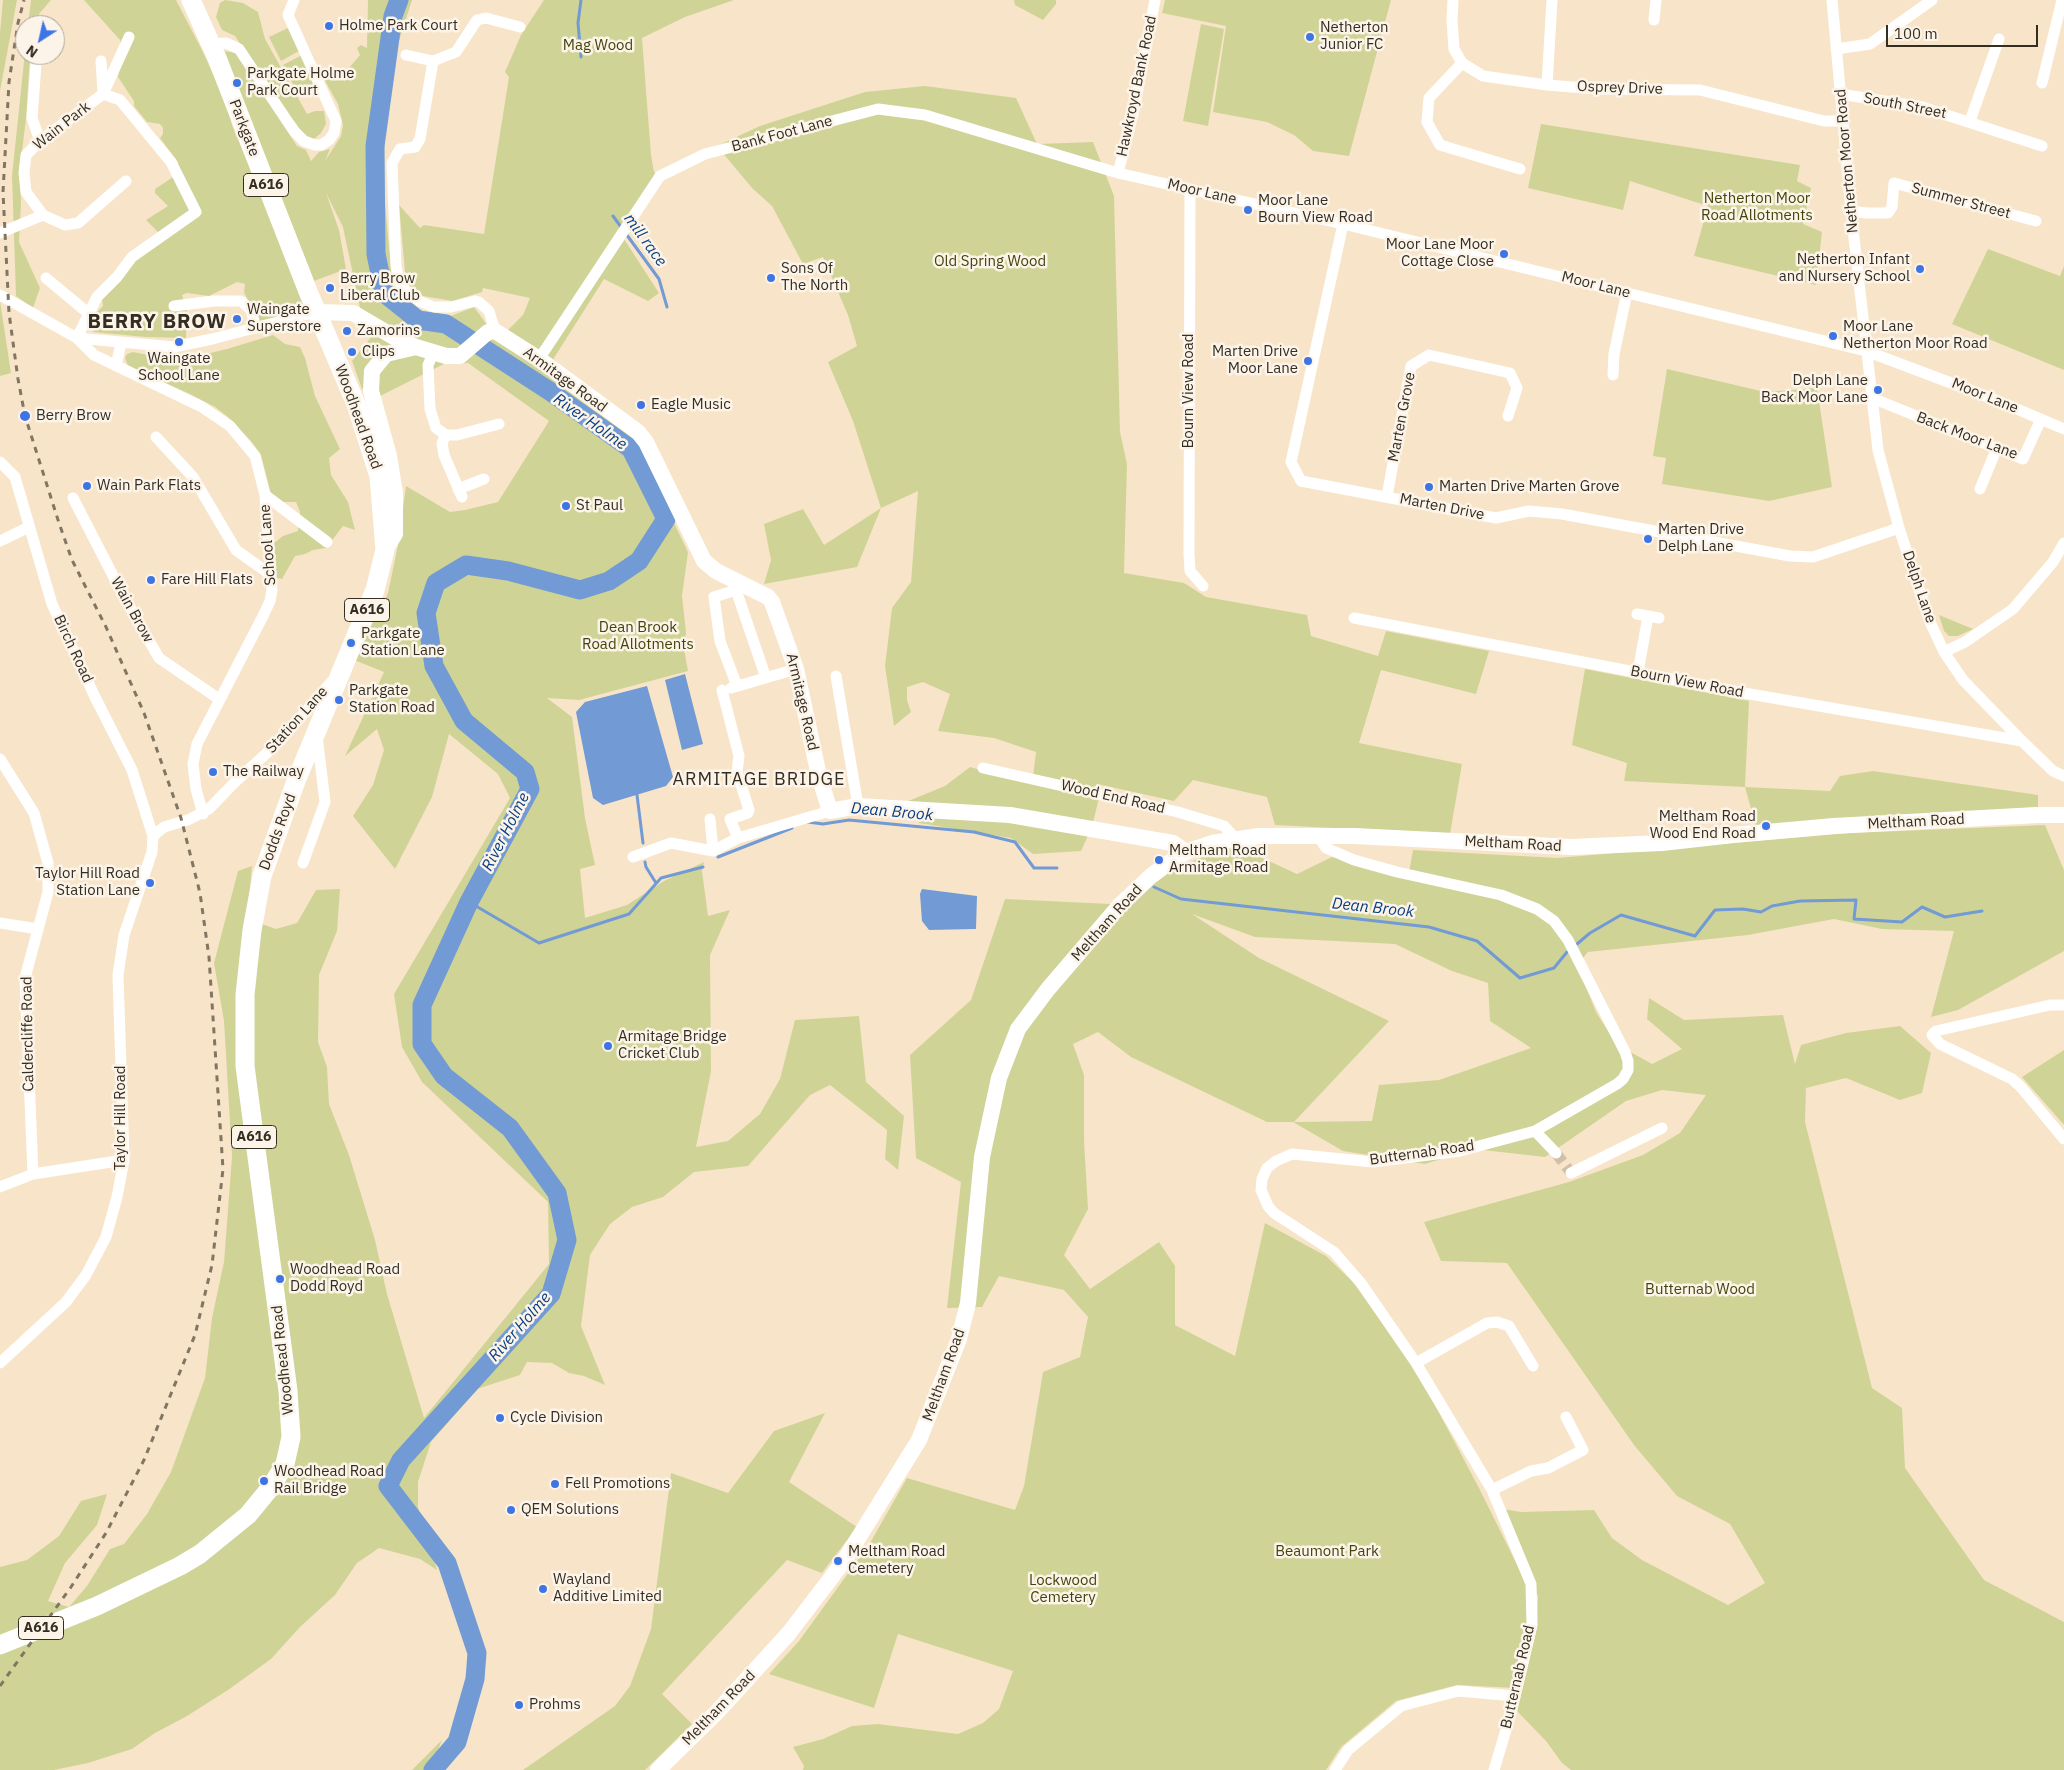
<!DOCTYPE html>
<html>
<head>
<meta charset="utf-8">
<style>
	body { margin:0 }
	#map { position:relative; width:2064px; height:1770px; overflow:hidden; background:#f8e5c9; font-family:"IBM Plex Sans",sans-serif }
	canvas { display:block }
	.north { position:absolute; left:15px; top:15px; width:50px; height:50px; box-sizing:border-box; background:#fcf4e9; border:1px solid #aca499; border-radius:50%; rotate:215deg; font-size:14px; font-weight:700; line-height:20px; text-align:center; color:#342d22 }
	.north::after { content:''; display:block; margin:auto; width:18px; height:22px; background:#3e75e5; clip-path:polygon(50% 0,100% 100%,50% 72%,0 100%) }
	.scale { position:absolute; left:1886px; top:25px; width:152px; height:22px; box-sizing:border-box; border:2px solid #342d22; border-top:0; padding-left:6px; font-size:15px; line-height:18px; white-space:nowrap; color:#342d22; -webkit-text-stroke:4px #fcf4e9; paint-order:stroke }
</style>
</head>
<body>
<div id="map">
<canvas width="2064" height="1770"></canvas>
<div class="north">N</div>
<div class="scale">100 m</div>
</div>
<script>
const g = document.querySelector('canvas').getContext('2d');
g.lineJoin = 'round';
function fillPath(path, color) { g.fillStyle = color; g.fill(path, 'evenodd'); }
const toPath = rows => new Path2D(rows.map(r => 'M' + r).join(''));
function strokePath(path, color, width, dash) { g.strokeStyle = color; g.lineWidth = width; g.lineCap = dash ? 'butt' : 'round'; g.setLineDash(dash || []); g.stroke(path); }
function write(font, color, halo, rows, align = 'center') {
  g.font = font + ' "IBM Plex Sans",sans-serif'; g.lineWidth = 5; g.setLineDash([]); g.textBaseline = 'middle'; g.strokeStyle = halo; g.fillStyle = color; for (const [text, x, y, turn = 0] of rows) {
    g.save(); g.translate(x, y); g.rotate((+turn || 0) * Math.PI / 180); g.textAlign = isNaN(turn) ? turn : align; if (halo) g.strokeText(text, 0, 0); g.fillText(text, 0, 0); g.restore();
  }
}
fillPath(toPath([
	[3,0,17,0,0,91,0,33],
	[31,0,51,0,39,14,36,25,28,25],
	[84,0,176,0,204,54,227,105,232,125,308,308,289,312,269,321,258,322,244,292,245,284,237,282,209,296,187,293,182,295,187,311,186,338,146,337,93,332,97,312,103,306,102,298,133,262,165,239,146,220,168,206,155,193,155,189,176,175,178,162,160,138,163,134,163,128,160,124,147,122,134,106,134,101,118,77,122,58,120,40],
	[225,0,243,3,258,12,265,39,307,114,315,111,324,111,326,124,321,133,313,140,304,136,295,122,286,113,235,36,222,30,216,17,220,3],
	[368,0,412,0,398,44,385,135,383,181,393,290,416,309,448,317,474,307,498,340,523,315,530,298,483,288,482,292,453,301,423,296,406,283,399,205,420,228,424,225,484,234,509,77,505,72,521,35,544,0,734,0,685,17,642,38,651,155,654,172,662,180,624,239,659,293,648,301,604,279,554,358,550,378,633,438,688,552,682,596,686,632,684,649,688,671,579,700,547,698,572,717,585,818,595,865,580,869,585,918,627,905,664,881,704,862,702,871,708,916,730,910,710,955,711,1071,696,1147,728,1141,760,1114,780,1079,795,1020,859,1016,866,1082,904,1116,898,1170,885,1159,887,1130,830,1085,810,1095,748,1166,694,1172,663,1197,632,1207,610,1224,590,1255,581,1326,605,1385,584,1376,569,1373,552,1363,527,1362,520,1375,477,1389,431,1442,418,1482,418,1507,437,1570,420,1559,379,1548,357,1563,335,1595,300,1627,271,1659,228,1690,187,1716,155,1733,132,1749,88,1763,54,1770,0,1770,0,1567,27,1560,59,1536,81,1501,107,1494,97,1525,65,1563,48,1601,69,1607,87,1586,110,1549,124,1544,147,1514,171,1472,205,1378,212,1318,224,1262,232,1157,224,1021,214,963,238,871,252,866,249,899,262,924,276,929,297,923,316,890,340,889,337,931,319,975,318,1042,327,1067,329,1104,349,1155,375,1240,387,1294,424,1418,549,1264,548,1202,422,1082,402,1047,394,994,510,798,498,774,449,734,432,797,395,869,353,816,373,785,384,750,377,729,345,756,384,672,354,660,388,593,398,545,406,486,450,512,465,510,498,502,549,421,468,363,444,364,380,396,362,389,352,361,383,322,360,308,343,227,326,193,339,230,346,269,314,281,224,51,236,53,297,146,306,150,311,161,319,152,330,149,325,161,341,136,343,125,338,104,324,79,331,73,338,81,360,55,357,48,361,45,367,48],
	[1014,0,1056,0,1056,4,1043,20,1015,5],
	[1165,0,1391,0,1349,156,1313,151,1294,135,1267,122,1213,112,1226,26,1162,13],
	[1201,24,1224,29,1208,126,1183,121],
	[288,28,299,51,281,61,269,37],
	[25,52,25,55,30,55,26,119,20,167,21,203,19,242,40,288,33,308,16,296,12,176],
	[302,55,316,84,297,92,283,65],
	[925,86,1016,98,1037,144,1093,142,1114,196,1120,432,1127,464,1124,573,1184,583,1206,597,1307,615,1311,636,1378,656,1386,631,1489,651,1476,694,1381,670,1359,743,1462,764,1450,834,1275,825,1267,797,1193,780,1174,801,1102,785,1092,827,1081,851,1033,854,1011,838,919,823,906,802,945,786,970,767,1021,781,1033,777,1036,752,994,738,938,731,950,694,923,682,907,687,907,700,911,712,894,726,885,666,892,608,911,582,918,491,881,508,857,567,764,584,771,560,764,524,803,509,824,545,881,508,853,421,828,362,857,346,848,315,823,257,803,264,772,206,752,188,717,146,760,126,865,92],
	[1541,124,1800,165,1797,181,1811,188,1803,224,1822,232,1816,285,1694,256,1708,206,1630,181,1623,210,1528,188],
	[1988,249,2060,276,2064,266,2064,370,1952,324],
	[0,301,11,373,0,376],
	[273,335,285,344,300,347,305,358,315,396,340,449,329,458,331,475,348,502,355,530,343,526,326,548,313,550,305,554,295,556,282,579,273,577,274,543,283,536,298,531,300,512,296,502,284,502,274,499,271,494,261,455,251,441,228,417,215,407,190,394,128,366,125,358,127,354,133,352,153,356,198,356,227,349],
	[1667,369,1765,392,1817,388,1832,487,1769,501,1662,484,1666,458,1653,456],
	[1939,615,1973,629,1958,636,1949,636,1944,631],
	[1585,669,1749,701,1745,787,1830,791,1840,776,1873,771,2038,795,2038,807,1756,827,1745,787,1624,781,1627,763,1572,745],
	[2045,825,2064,870,2064,951,1958,1010,1931,1017,1954,931,1882,929,1834,919,1748,935,1588,952,1577,965,1596,1012,1616,1044,1652,1064,1682,1049,1647,1019,1649,998,1684,1020,1783,1015,1795,1064,1801,1045,1846,1033,1900,1026,1931,1053,1922,1093,1900,1100,1846,1078,1806,1088,1805,1122,1872,1388,1902,1408,1905,1468,1984,1580,2064,1622,2064,1770,1571,1770,1562,1763,1546,1741,1517,1711,1537,1628,1538,1597,1525,1558,1503,1509,1521,1512,1594,1510,1612,1538,1642,1560,1728,1605,1765,1583,1730,1524,1677,1496,1634,1445,1507,1263,1441,1261,1424,1222,1569,1182,1643,1155,1680,1133,1706,1095,1662,1090,1626,1101,1545,1157,1474,1149,1425,1164,1343,1151,1293,1122,1267,1122,1131,1057,1098,1032,1073,1044,1084,1075,1084,1140,1088,1209,1064,1255,1090,1289,1159,1242,1175,1266,1175,1325,1235,1356,1265,1223,1326,1256,1353,1282,1418,1373,1479,1488,1529,1589,1528,1627,1514,1688,1457,1685,1396,1701,1341,1747,1326,1770,803,1770,804,1766,793,1747,823,1739,852,1726,878,1724,958,1734,983,1723,999,1709,1013,1671,898,1634,874,1708,769,1674,799,1641,870,1543,907,1478,1015,1510,1024,1486,1043,1372,1080,1357,1088,1317,1064,1290,999,1276,982,1307,947,1308,961,1182,916,1158,910,1055,971,1000,1005,899,1132,905,1163,874,1232,844,1297,874,1334,856,1408,878,1413,850,1557,858,1849,833],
	[1192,914,1255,937,1395,944,1452,971,1488,983,1490,1021,1531,1048,1439,1080,1379,1085,1372,1121,1294,1122,1389,1021,1259,958],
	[2064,1050,2064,1125,2022,1077],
	[825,1413,789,1482,857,1527,822,1573,787,1560,662,1694,692,1724,645,1770,523,1770,615,1706,630,1686,651,1629,671,1473,728,1493,774,1431],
	[442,1740,430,1770,412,1770]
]), '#cfd496');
fillPath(toPath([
	[685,674,703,744,682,750,665,680],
	[647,686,673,777,666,786,603,805,593,798,576,712,585,702],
	[922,889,977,896,976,929,929,930,922,921,920,894]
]), '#729ad4');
strokePath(toPath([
	[581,57,578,23,581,0],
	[613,216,659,279,667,307],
	[637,795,643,843],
	[808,822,823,824,849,820,974,832,1015,842,1034,868,1057,868],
	[718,857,792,828],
	[645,862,646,867,656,883],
	[1154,887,1181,899,1429,927,1477,941,1520,978,1554,968,1567,952],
	[469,902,539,943,629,914,661,878,703,867],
	[1577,944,1590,933,1621,915,1695,936,1715,910,1743,909,1761,912,1772,906,1800,901,1856,900,1854,919,1902,922,1922,907,1945,917,1982,911]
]), '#729ad4', 3);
strokePath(toPath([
	[399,0,393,16,375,146,376,254,384,293,418,320,446,324,551,392,631,449,666,519,639,561,609,581,580,590,508,571,466,565,436,583,426,613,434,666,464,721,525,772,530,789,469,902,422,1005,422,1044,444,1076,510,1128,557,1193,567,1240,551,1294,401,1460,388,1486,447,1563,477,1653,475,1679,457,1742,433,1770]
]), '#729ad4', 19);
strokePath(toPath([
	[1556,1153,1571,1173]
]), '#d1c0a8', 11, [11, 5.5]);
strokePath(toPath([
	[1453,0,1452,20,1454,49,1462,63,1483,76,1547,85,1597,89,1700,90,1824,121,1843,121],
	[1832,0,1851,211,1878,450,1899,528,1930,622,1944,652,1963,680,2022,741,2053,771,2064,776],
	[1654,20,1656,0],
	[211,44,226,43,239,49,294,131,304,141,315,145,321,145,329,140,334,133,336,121,288,15,294,0],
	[1836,49,1870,44,1932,0],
	[406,55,433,61],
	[101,61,103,92],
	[1462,63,1429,98,1427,122,1440,145,1520,169],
	[36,64,32,118,40,141],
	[2042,83,2062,0],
	[1547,85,1552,0],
	[1840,94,1922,107,2042,146],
	[1970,121,1999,39],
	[1118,173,1134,110,1155,0],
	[126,181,78,223,65,225,43,215,26,192,24,173,26,155,40,141,103,94,129,37],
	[1190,190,1189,553,1190,571,1203,586],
	[1851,211,1866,213,1888,213,1892,207,1894,183,2036,221],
	[1343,224,1291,462,1301,481,1496,518,1529,511,1562,514,1790,556,1813,557,1899,528],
	[0,233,43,215],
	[46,278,88,313],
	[0,295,77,338,174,347,212,339,316,312],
	[174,306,214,301,241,301,251,310,256,328],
	[495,331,489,311,479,302,475,301,451,307,434,307,419,301,406,291,399,281,396,266,392,163,400,149,415,147,420,139,433,61,456,52,477,20,486,18,520,27],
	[77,338,94,355,202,407,230,426,255,456,265,495,272,590,270,601,263,616,197,744,193,764,196,789,203,814],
	[77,338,97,297,117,277,132,257,196,212,171,162,120,100,103,94],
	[434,352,428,365,430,409,436,428,446,435,457,435,499,424],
	[539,359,660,176,705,154,878,109,925,115,1118,173,1343,224,1866,351,1991,398,2064,429],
	[116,366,121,343],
	[1613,375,1614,354,1627,292],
	[1872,398,2023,459,2041,419],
	[446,435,442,443,444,455,462,497],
	[156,437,193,477,236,550,271,575],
	[0,462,15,477,52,604,94,695,132,770,153,836,152,852,124,935,118,975,124,1160,117,1197,106,1237,86,1275,66,1302,0,1363],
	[458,489,484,479],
	[1980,489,1996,450],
	[265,495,327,542],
	[1387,496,1411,366,1429,355,1510,373,1517,388,1508,416],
	[73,498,124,597,159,658,219,699],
	[0,541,29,527],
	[740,586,736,590,766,678],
	[736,590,714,597,720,641,737,686],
	[1637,614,1659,618],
	[1354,618,1744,693,2022,741],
	[1944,652,1965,642,2013,609,2053,562,2064,543],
	[1638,672,1648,616],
	[836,676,858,806],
	[731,688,796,669],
	[722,690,739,756,737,772,749,810,748,813,730,819,738,838],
	[0,759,34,813,48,863,48,892,25,978,33,1174],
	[983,768,1178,812,1224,826,1236,839],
	[710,819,713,851],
	[153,836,164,827,188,820,209,809,234,783,280,741,332,681],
	[1318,836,1326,848,1354,860,1397,872,1501,895,1537,909,1554,921,1568,940,1625,1052,1628,1061,1628,1070,1623,1079,1617,1084,1535,1131,1460,1151,1373,1162,1292,1154,1276,1161,1267,1168,1262,1179,1261,1190,1268,1206,1274,1213,1334,1252,1361,1283,1416,1363,1492,1490,1531,1584,1532,1625,1511,1713,1494,1770],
	[633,857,671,843,713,851,738,838,830,811],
	[303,863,325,802,317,736],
	[0,923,38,929],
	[2064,1005,2050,1005,1936,1031,1932,1035,1940,1044,2012,1079,2020,1086,2064,1139],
	[1535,1131,1556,1153],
	[1571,1173,1662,1128],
	[0,1187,33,1174,124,1160],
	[1416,1363,1487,1323,1497,1322,1509,1326,1533,1366],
	[1492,1490,1531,1471,1548,1468,1583,1450,1566,1417],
	[1335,1770,1348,1750,1401,1706,1458,1691,1515,1696]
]), '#fff', 11);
strokePath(toPath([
	[316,312,353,313,394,337,416,347,446,356,460,356,488,332,495,331,539,359,638,432,646,442,704,561,716,571,768,597,772,602,796,669,819,776,830,811,858,806,1010,815,1173,843,1186,852],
	[385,550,395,534,395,493,389,456,371,391,372,371,386,354,416,347],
	[658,1770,717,1712,789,1633,844,1561,919,1440,959,1339,968,1303,982,1157,999,1078,1018,1029,1048,989,1120,905,1151,876,1170,862,1186,852,1212,843,1259,836,1355,836,1572,847,1662,843,1733,835,1834,826,2037,815,2064,815]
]), '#fff', 16);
strokePath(toPath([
	[0,1645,97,1606,180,1566,200,1554,248,1515,271,1487,285,1464,291,1437,288,1391,245,1066,245,995,252,930,262,876,296,781,375,590,385,550,379,476,356,404,309,294,217,58,191,0]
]), '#fff', 19);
strokePath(toPath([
	[0,1686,71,1587,106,1533,144,1460,195,1335,212,1265,223,1169,209,957,200,893,181,818,144,713,106,627,72,560,59,523,25,416,18,379,9,313,3,192,9,82,18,23,24,0]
]), '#817563', 3, [6, 6]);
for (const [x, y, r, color] of [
	[329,26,5,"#3e75e5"],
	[1310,37,5,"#3e75e5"],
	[237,83,5,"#3e75e5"],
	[1248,210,5,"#3e75e5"],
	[1504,254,5,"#3e75e5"],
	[1920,269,5,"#3e75e5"],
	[771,278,5,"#3e75e5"],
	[330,288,5,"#3e75e5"],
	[237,319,5,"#3e75e5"],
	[347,331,5,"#3e75e5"],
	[1833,336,5,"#3e75e5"],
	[179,342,5,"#3e75e5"],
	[352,352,5,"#3e75e5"],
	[1308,361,5,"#3e75e5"],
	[1878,390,5,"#3e75e5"],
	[641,405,5,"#3e75e5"],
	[25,416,6,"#3e75e5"],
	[87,486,5,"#3e75e5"],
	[1429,487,5,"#3e75e5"],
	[566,506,5,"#3e75e5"],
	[1648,539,5,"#3e75e5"],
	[151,580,5,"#3e75e5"],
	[351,643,5,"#3e75e5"],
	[339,700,5,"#3e75e5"],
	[213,772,5,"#3e75e5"],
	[1766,826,5,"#3e75e5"],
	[1159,860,5,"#3e75e5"],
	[150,883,5,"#3e75e5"],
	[608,1046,5,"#3e75e5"],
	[280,1279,5,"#3e75e5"],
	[500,1418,5,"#3e75e5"],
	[264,1481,5,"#3e75e5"],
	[555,1484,5,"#3e75e5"],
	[511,1510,5,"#3e75e5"],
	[838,1561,5,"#3e75e5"],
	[543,1589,5,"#3e75e5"],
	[519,1705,5,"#3e75e5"]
]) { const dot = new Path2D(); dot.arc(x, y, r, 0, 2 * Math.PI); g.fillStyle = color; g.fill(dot); strokePath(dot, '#fcf4e9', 2); }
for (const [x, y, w] of [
	[266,185,45],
	[367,610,45],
	[254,1137,45],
	[41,1628,45]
]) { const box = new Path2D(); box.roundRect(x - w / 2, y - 11.5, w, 23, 4); g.fillStyle = '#fcf4e9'; g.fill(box); strokePath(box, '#342d22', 1); }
write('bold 14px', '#342d22', null, [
	["A616",266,185],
	["A616",367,610],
	["A616",254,1137],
	["A616",41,1628]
]);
write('15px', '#342d22', '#fcf4e9', [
	["Holme Park Court",339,26],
	["Netherton",1320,28],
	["Junior FC",1320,45],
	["Parkgate Holme",247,74],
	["Park Court",247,91],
	["Moor Lane",1258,201],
	["Bourn View Road",1258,218],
	["Moor Lane Moor",1494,245,"right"],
	["Cottage Close",1494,262,"right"],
	["Netherton Infant",1910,260,"right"],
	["and Nursery School",1910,277,"right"],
	["Sons Of",781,269],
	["The North",781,286],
	["Berry Brow",340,279],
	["Liberal Club",340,296],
	["Waingate",247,310],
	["Superstore",247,327],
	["Moor Lane",1843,327],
	["Netherton Moor Road",1843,344],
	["Zamorins",357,331],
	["Clips",362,352],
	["Marten Drive",1298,352,"right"],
	["Moor Lane",1298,369,"right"],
	["Waingate",179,359,"center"],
	["School Lane",179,376,"center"],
	["Delph Lane",1868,381,"right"],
	["Back Moor Lane",1868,398,"right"],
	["Eagle Music",651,405],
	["Berry Brow",36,416],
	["Wain Park Flats",97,486],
	["Marten Drive Marten Grove",1439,487],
	["St Paul",576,506],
	["Marten Drive",1658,530],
	["Delph Lane",1658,547],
	["Fare Hill Flats",161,580],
	["Parkgate",361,634],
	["Station Lane",361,651],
	["Parkgate",349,691],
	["Station Road",349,708],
	["The Railway",223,772],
	["Meltham Road",1756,817,"right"],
	["Wood End Road",1756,834,"right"],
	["Meltham Road",1169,851],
	["Armitage Road",1169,868],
	["Taylor Hill Road",140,874,"right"],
	["Station Lane",140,891,"right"],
	["Armitage Bridge",618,1037],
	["Cricket Club",618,1054],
	["Woodhead Road",290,1270],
	["Dodd Royd",290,1287],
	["Cycle Division",510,1418],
	["Woodhead Road",274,1472],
	["Rail Bridge",274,1489],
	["Fell Promotions",565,1484],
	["QEM Solutions",521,1510],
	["Meltham Road",848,1552],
	["Cemetery",848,1569],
	["Wayland",553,1580],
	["Additive Limited",553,1597],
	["Prohms",529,1705]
], 'left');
write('15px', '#43450b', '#fcf4e9', [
	["Mag Wood",598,46],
	["Netherton Moor",1757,199],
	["Road Allotments",1757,216],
	["Old Spring Wood",990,262],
	["Dean Brook",638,628],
	["Road Allotments",638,645],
	["Butternab Wood",1700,1290],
	["Beaumont Park",1327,1552],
	["Lockwood",1063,1581],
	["Cemetery",1063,1598]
]);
write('15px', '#342d22', '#fcf4e9', [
	["Hawkroyd Bank Road",1137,86,-78],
	["Osprey Drive",1620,88,2],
	["South Street",1905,106,11],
	["Wain Park",62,126,-38],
	["Parkgate",244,128,69],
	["Bank Foot Lane",782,134,-15],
	["Netherton Moor Road",1847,161,-95],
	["Moor Lane",1202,192,13],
	["Summer Street",1961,201,15],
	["Moor Lane",1596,285,14],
	["Armitage Road",565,380,36],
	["Bourn View Road",1189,391,-90],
	["Moor Lane",1985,396,22],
	["Woodhead Road",358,417,70],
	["Marten Grove",1402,417,-79],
	["Back Moor Lane",1967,436,21],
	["Marten Drive",1442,507,11],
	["School Lane",268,545,-94],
	["Delph Lane",1919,587,71],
	["Wain Brow",132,610,61],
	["Birch Road",73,649,65],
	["Bourn View Road",1687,682,11],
	["Armitage Road",802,702,77],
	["Station Lane",297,720,-48],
	["Wood End Road",1113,797,13],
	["Meltham Road",1916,822,-3],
	["Dodds Royd",278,832,-70],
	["Meltham Road",1513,844,3],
	["Meltham Road",1107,923,-48],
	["Caldercliffe Road",28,1034,-91],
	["Taylor Hill Road",121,1118,-90],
	["Butternab Road",1422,1153,-8],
	["Woodhead Road",283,1360,-96],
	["Meltham Road",944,1375,-70],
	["Butternab Road",1518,1677,-77],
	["Meltham Road",719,1708,-46]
]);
write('italic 16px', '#083e82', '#fcf4e9', [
	["mill race",645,240,54],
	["River Holme",590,422,35],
	["Dean Brook",892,812,5],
	["River Holme",506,832,-63],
	["Dean Brook",1373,908,6],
	["River Holme",520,1327,-49]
]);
g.letterSpacing = '1px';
write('18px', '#342d22', '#fcf4e9', [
	["ARMITAGE BRIDGE",759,780]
]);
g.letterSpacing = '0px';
g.letterSpacing = '1px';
write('bold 20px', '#342d22', '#fcf4e9', [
	["BERRY BROW",157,322]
]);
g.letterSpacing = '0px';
</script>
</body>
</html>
